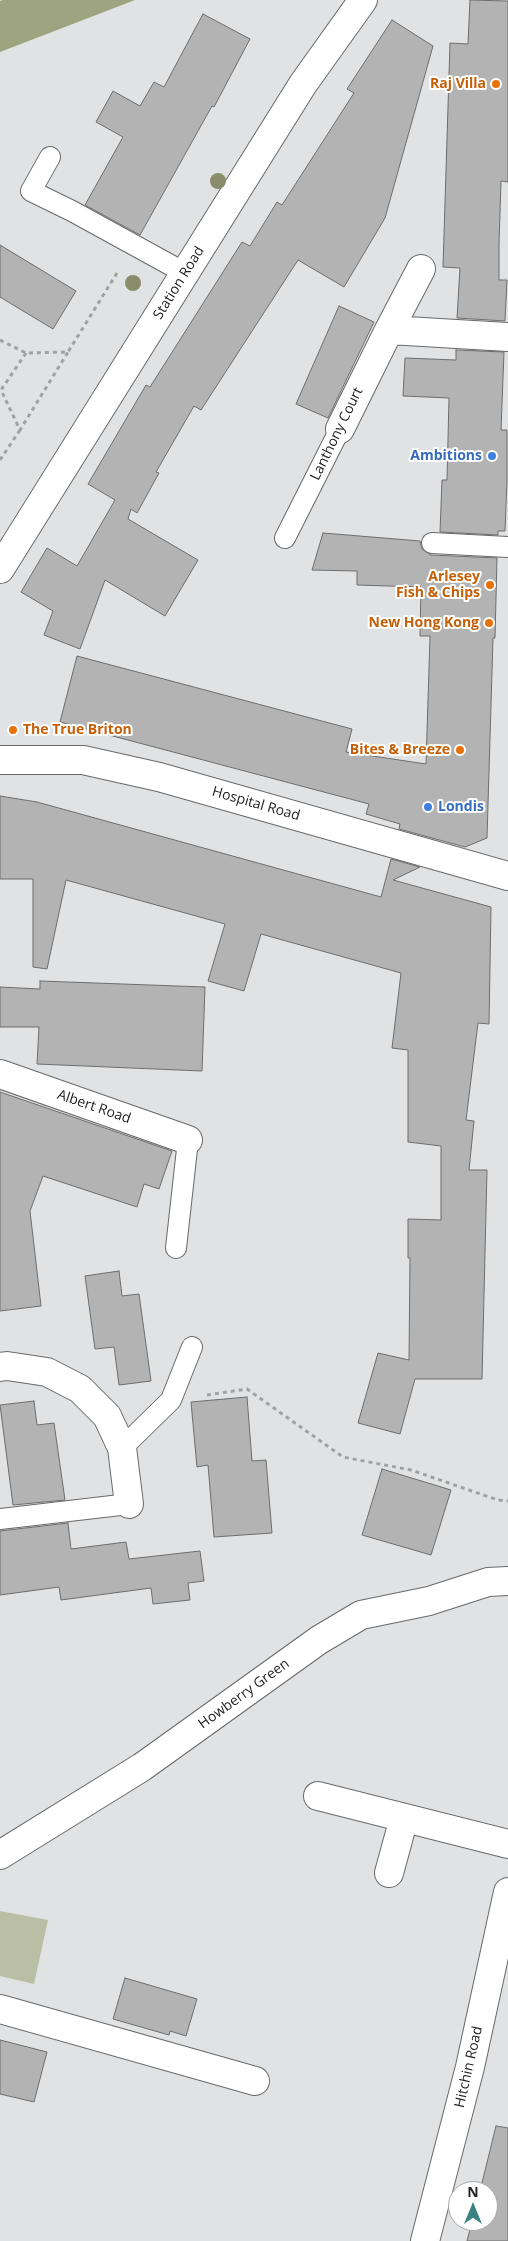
<!DOCTYPE html>
<html>
<head>
<meta charset="utf-8">
<style>
	body { margin:0 }
	#map { position:relative; width:508px; height:2241px; overflow:hidden; background:#e1e2e3; font-family:"Open Sans",sans-serif }
	canvas { display:block }
	.north { position:absolute; left:448px; top:2181px; width:50px; height:50px; box-sizing:border-box; background:#fff; border:1px solid #a7a7a7; border-radius:50%; rotate:0deg; font-size:14px; font-weight:700; line-height:20px; text-align:center; color:#232323 }
	.north::after { content:''; display:block; margin:auto; width:18px; height:22px; background:#3a8382; clip-path:polygon(50% 0,100% 100%,50% 72%,0 100%) }
</style>
</head>
<body>
<div id="map">
<canvas width="508" height="2241"></canvas>
<div class="north">N</div>
</div>
<script>
const g = document.querySelector('canvas').getContext('2d');
g.lineJoin = 'round';
function fillPath(path, color) { g.fillStyle = color; g.fill(path, 'evenodd'); }
const toPath = rows => new Path2D(rows.map(r => 'M' + r).join(''));
function strokePath(path, color, width, dash) { g.strokeStyle = color; g.lineWidth = width; g.lineCap = dash ? 'butt' : 'round'; g.setLineDash(dash || []); g.stroke(path); }
function write(font, color, halo, rows, align = 'center') {
  g.font = font + ' "Open Sans",sans-serif'; g.lineWidth = 4; g.setLineDash([]); g.textBaseline = 'middle'; g.strokeStyle = halo; g.fillStyle = color; for (const [text, x, y, turn = 0] of rows) {
    g.save(); g.translate(x, y); g.rotate((+turn || 0) * Math.PI / 180); g.textAlign = isNaN(turn) ? turn : align; if (halo) g.strokeText(text, 0, 0); g.fillText(text, 0, 0); g.restore();
  }
}
fillPath(toPath([
	[0,1911,48,1920,34,1984,0,1976]
]), '#babea5');
fillPath(toPath([
	[3,0,135,0,0,52,0,1]
]), '#9ea47f');
const building = toPath([
	[470,0,508,1,508,182,501,181,499,244,499,280,507,280,505,321,457,318,460,268,443,267,450,43,468,44,470,0],
	[203,14,250,39,214,107,212,106,140,235,85,205,123,137,96,122,113,91,140,106,154,82,164,87,203,14],
	[392,20,433,46,385,218,344,287,298,260,201,410,194,406,156,472,159,473,137,513,131,509,128,519,198,560,165,616,105,580,80,649,44,635,53,611,21,592,47,548,77,566,115,500,88,484,146,385,150,387,242,242,250,246,277,202,282,205,354,93,347,89,392,20],
	[0,245,76,291,53,329,0,297,0,245],
	[339,306,374,322,328,418,296,404,339,306],
	[456,350,504,352,501,430,507,430,507,482,505,531,498,531,498,535,440,532,442,480,447,480,449,398,403,396,405,358,456,360,456,350],
	[323,533,420,541,422,549,431,555,497,558,495,638,493,638,487,838,465,847,399,829,400,824,366,814,369,804,60,722,77,656,352,729,346,752,426,764,430,636,420,636,421,587,357,585,357,571,312,570,323,533],
	[0,796,37,802,381,897,391,859,420,867,393,880,491,907,489,1024,478,1023,466,1120,474,1121,469,1170,487,1170,482,1379,415,1379,400,1434,358,1423,378,1353,409,1360,410,1258,408,1258,408,1219,441,1220,441,1146,408,1142,408,1050,392,1048,401,973,261,934,244,991,208,981,225,924,66,880,47,969,33,967,33,879,0,879,0,796],
	[40,981,205,987,202,1071,37,1064,39,1027,0,1027,0,987,40,989,40,981],
	[0,1092,172,1151,159,1189,144,1184,137,1207,43,1176,30,1211,41,1306,0,1311,0,1092],
	[119,1271,122,1296,139,1294,151,1381,119,1385,114,1347,95,1349,85,1276,119,1271],
	[247,1397,252,1461,266,1460,272,1533,214,1537,208,1465,197,1467,191,1402,247,1397],
	[34,1401,37,1425,54,1423,65,1500,13,1505,0,1405,34,1401],
	[382,1469,451,1490,431,1555,362,1535,382,1469],
	[68,1523,71,1549,126,1542,129,1559,200,1551,204,1581,188,1583,190,1600,153,1604,151,1588,61,1600,59,1587,0,1595,0,1531,68,1523],
	[125,1978,197,1999,186,2036,170,2031,169,2035,113,2019,125,1978],
	[0,2040,47,2052,34,2102,0,2094,0,2040],
	[496,2126,508,2128,508,2241,467,2241,472,2221,488,2221,488,2191,480,2191,496,2126]
]);
fillPath(building, '#b4b3b3');
strokePath(building, '#6e6d6c', 1);
const lane = toPath([
	[50,157,31,191,72,211,185,273],
	[285,538,340,429],
	[432,543,508,547],
	[176,1248,188,1140],
	[122,1448,171,1400,192,1347],
	[0,1519,129,1504]
]);
const street = toPath([
	[389,330,421,269],
	[340,429,389,330,508,337],
	[0,569,303,84,363,0],
	[0,760,83,760,159,777,508,876],
	[0,1074,188,1140],
	[0,1367,7,1366,47,1372,80,1389,107,1416,122,1448,129,1504],
	[318,1796,508,1844],
	[0,1855,142,1767,319,1640,361,1615,429,1601,488,1582,508,1581],
	[389,1873,404,1818],
	[0,2009,255,2081]
]);
const secondary = toPath([
	[425,2241,470,2067,508,1892]
]);
strokePath(lane, '#69696a', 22);
strokePath(street, '#69696a', 30);
strokePath(secondary, '#69696a', 30);
strokePath(toPath([
	[0,340,26,353,68,352,117,273],
	[26,353,1,390,20,430,68,352],
	[0,460,20,430],
	[207,1395,247,1389,343,1457,411,1470,498,1500,508,1501]
]), '#a1a1a2', 3, [4, 4]);
strokePath(lane, '#fff', 20);
strokePath(street, '#fff', 28);
strokePath(secondary, '#fff', 28);
g.fillStyle = '#898d6b';
for (const [x, y] of [
	[218,181],
	[133,283]
]) { g.beginPath(); g.arc(x, y, 8, 0, 2 * Math.PI); g.fill(); }
for (const [x, y, r, color] of [
	[496,84,5,"#e8710a"],
	[492,456,5,"#3f7fe0"],
	[490,585,5,"#e8710a"],
	[489,623,5,"#e8710a"],
	[13,730,5,"#e8710a"],
	[460,750,5,"#e8710a"],
	[428,807,5,"#3f7fe0"]
]) { const dot = new Path2D(); dot.arc(x, y, r, 0, 2 * Math.PI); g.fillStyle = color; g.fill(dot); strokePath(dot, '#fff', 2); }
write('bold 14px', '#c56008', '#fff', [
	["Raj Villa",486,84],
	["Arlesey",480,577],
	["Fish & Chips",480,593],
	["New Hong Kong",479,623],
	["The True Briton",23,730,"left"],
	["Bites & Breeze",450,750]
], 'right');
write('14px', '#232323', '#fff', [
	["Station Road",179,283,-58],
	["Lanthony Court",337,434,-64],
	["Hospital Road",256,804,16],
	["Albert Road",94,1107,19],
	["Howberry Green",244,1694,-36],
	["Hitchin Road",469,2067,-77]
]);
write('bold 14px', '#366cbe', '#fff', [
	["Ambitions",482,456],
	["Londis",438,807,"left"]
], 'right');
</script>
</body>
</html>
